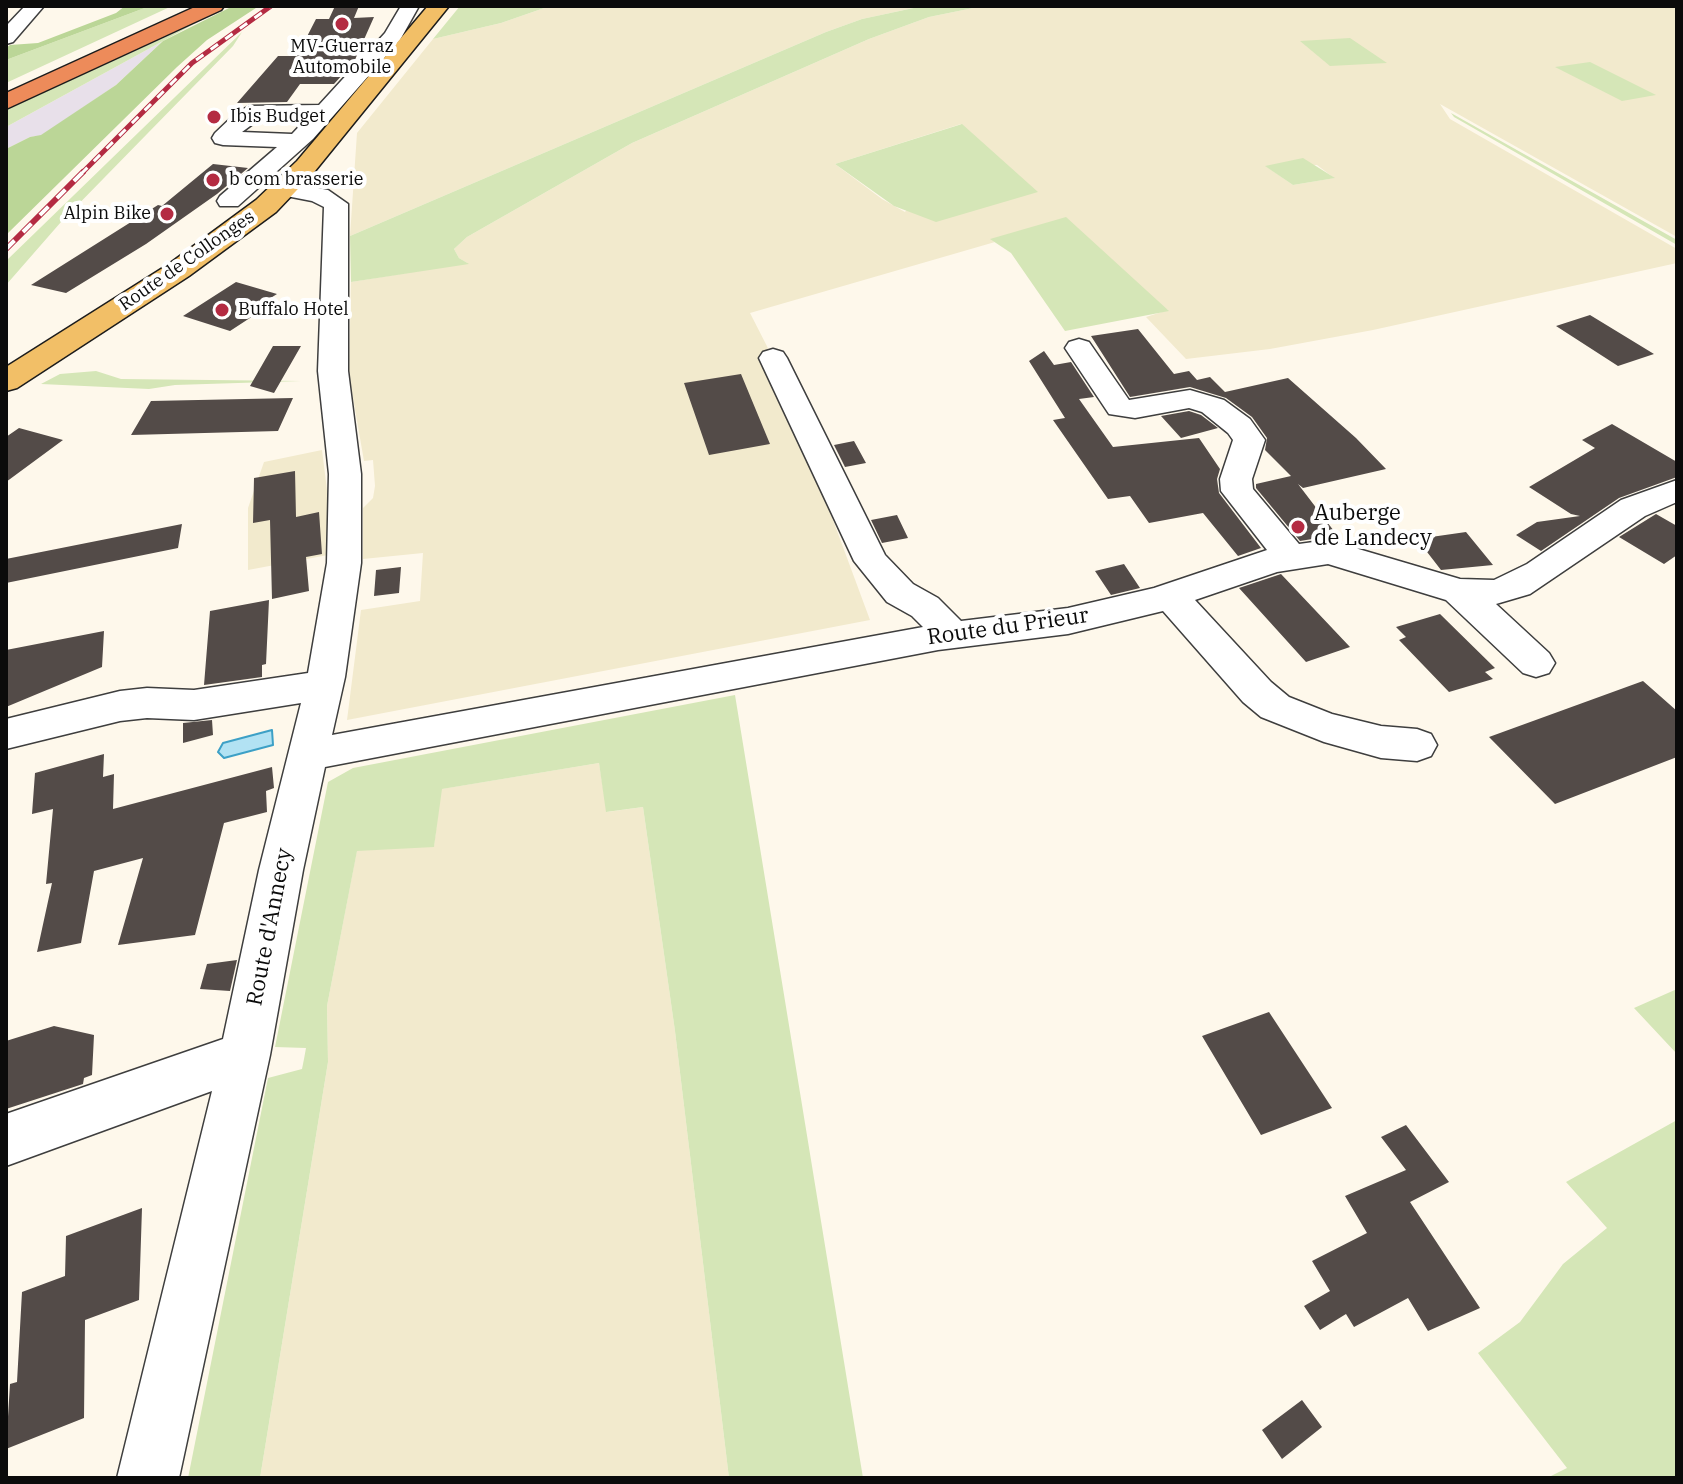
<!DOCTYPE html>
<html>
<head>
<meta charset="utf-8">
<style>
	body { margin:0 }
	#map { position:relative; width:1683px; height:1484px; overflow:hidden; background:#fef8eb; font-family:"IBM Plex Serif",serif }
	canvas { display:block }
	.frame { position:absolute; inset:0; border:8px solid #0b0b0b; pointer-events:none }
</style>
</head>
<body>
<div id="map">
<canvas width="1683" height="1484"></canvas>
<div class="frame"></div>
</div>
<script>
const g = document.querySelector('canvas').getContext('2d');
g.lineJoin = 'round';
function fillPath(path, color) { g.fillStyle = color; g.fill(path, 'evenodd'); }
const toPath = rows => new Path2D(rows.map(r => 'M' + r).join(''));
function strokePath(path, color, width, dash) { g.strokeStyle = color; g.lineWidth = width; g.lineCap = dash ? 'butt' : 'round'; g.setLineDash(dash || []); g.stroke(path); }
function write(font, color, halo, rows, align = 'center') {
  g.font = font + ' "IBM Plex Serif",serif'; g.lineWidth = 8; g.setLineDash([]); g.textBaseline = 'middle'; g.strokeStyle = halo; g.fillStyle = color; for (const [text, x, y, turn = 0] of rows) {
    g.save(); g.translate(x, y); g.rotate((+turn || 0) * Math.PI / 180); g.textAlign = isNaN(turn) ? turn : align; if (halo) g.strokeText(text, 0, 0); g.fillText(text, 0, 0); g.restore();
  }
}
fillPath(toPath([
	[163,41,116,85,41,136,30,137,6,149,6,127]
]), '#e8e0ea');
fillPath(toPath([
	[550,6,923,6,862,19,826,32,350,236,357,133,433,39,501,23],
	[983,6,1677,6,1677,237,1440,104,1450,119,1677,249,1677,263,1373,330,1270,349,1186,359,1146,317,1168,310,991,240,995,242,750,313,773,358,870,620,347,720,361,610,420,601,423,553,363,559,363,508,373,498,375,486,373,460,364,461,349,375,351,282,467,263,459,258,454,249,467,237,632,143,869,39,929,17],
	[961,124,905,212,882,199,835,164],
	[1317,165,1334,178,1293,185,1266,166],
	[322,450,330,514,328,555,248,570,248,508,264,462],
	[599,763,607,812,643,807,675,1031,729,1478,260,1478,328,1062,327,1006,357,850,434,846,441,789]
]), '#f2eacd');
fillPath(toPath([
	[150,6,172,6,6,83,6,60],
	[460,6,550,6,501,23,433,39],
	[923,6,983,6,929,17,869,39,632,143,467,237,454,249,459,258,469,264,351,282,350,236,826,32,862,19],
	[194,24,163,41,6,127,6,110],
	[242,32,233,46,61,222,6,285,6,261],
	[1350,38,1387,63,1330,66,1300,41],
	[1590,62,1656,95,1622,101,1555,67],
	[1451,113,1677,240,1677,245,1454,117],
	[962,124,1038,192,936,222,894,206,835,164],
	[1303,158,1335,178,1293,185,1265,166],
	[1066,217,1169,311,1065,331,1011,253,990,239],
	[96,371,121,379,301,381,175,385,149,389,41,384,60,374],
	[735,695,863,1478,729,1478,675,1031,643,807,606,812,599,763,442,789,434,847,357,851,327,1006,328,1062,260,1478,188,1478,268,1078,302,1069,304,1059,306,1048,275,1047,328,782,353,768],
	[1677,989,1677,1054,1634,1008],
	[1677,1120,1677,1478,1547,1478,1567,1468,1478,1353,1520,1322,1563,1264,1607,1228,1566,1182]
]), '#d5e6b7');
fillPath(toPath([
	[125,6,150,6,6,60,6,48,10,45,38,43,116,13],
	[233,6,259,6,207,40,177,67,6,235,6,149,30,137,41,135,116,85,163,41]
]), '#bbd697');
const water = toPath([
	[272,730,273,745,224,758,218,752,223,743,272,730]
]);
fillPath(water, '#b2e2f3');
strokePath(water, '#3da0c6', 2);
fillPath(toPath([
	[335,6,359,6,354,18,374,17,354,62,334,84,300,84,287,102,237,103,278,56,297,56,316,19,329,19],
	[213,164,248,168,217,194,146,244,66,293,31,285,158,205,162,206],
	[236,282,277,294,269,299,276,301,230,331,183,316],
	[1590,315,1654,354,1618,366,1556,326],
	[1138,329,1174,374,1189,371,1197,380,1210,377,1225,392,1288,378,1356,438,1386,469,1303,488,1298,484,1337,535,1300,541,1256,488,1256,484,1291,476,1265,450,1267,438,1252,417,1226,398,1190,387,1130,397,1091,336],
	[273,346,301,346,274,393,250,386],
	[1044,351,1054,365,1071,362,1094,397,1079,399,1113,447,1199,438,1220,469,1217,479,1219,493,1261,548,1238,556,1203,513,1149,523,1130,496,1108,499,1053,420,1065,418,1029,361],
	[741,374,770,444,709,455,684,383],
	[293,398,278,431,131,435,151,401],
	[1189,411,1201,415,1218,428,1181,438,1161,416],
	[1612,424,1677,462,1677,477,1619,498,1541,551,1516,535,1537,522,1580,516,1571,514,1529,487,1595,448,1582,440],
	[19,428,63,440,6,482,6,437],
	[854,441,866,463,845,467,834,445],
	[295,471,296,517,319,512,322,554,306,557,309,591,272,599,270,520,253,523,254,478],
	[1656,514,1677,526,1677,555,1664,564,1619,537],
	[897,515,908,538,882,543,871,520],
	[182,524,178,548,6,583,6,559],
	[1466,532,1493,565,1441,570,1417,539],
	[1124,564,1140,588,1111,595,1095,571],
	[401,567,399,593,374,596,376,570],
	[1281,574,1350,647,1306,662,1239,588],
	[269,600,266,664,262,665,262,677,204,685,210,611],
	[1440,614,1495,668,1485,672,1493,679,1449,692,1399,640,1406,637,1396,627],
	[104,631,102,667,6,707,6,650],
	[1643,681,1677,711,1677,757,1555,804,1489,737],
	[212,720,213,735,183,743,183,723],
	[104,754,103,777,114,774,113,809,272,767,274,788,266,791,267,812,224,823,195,935,118,945,143,858,94,871,81,943,37,952,52,883,46,884,53,809,32,814,35,773],
	[237,960,230,991,200,989,207,964],
	[1269,1012,1332,1108,1261,1135,1202,1036],
	[54,1026,94,1035,92,1075,84,1078,83,1084,6,1109,6,1041],
	[1406,1125,1449,1182,1410,1202,1480,1308,1428,1331,1408,1298,1354,1327,1346,1314,1320,1330,1304,1306,1330,1291,1312,1261,1367,1233,1345,1196,1406,1170,1381,1137],
	[142,1208,139,1300,85,1320,84,1418,6,1449,10,1384,17,1382,22,1292,65,1276,66,1236],
	[1302,1400,1322,1427,1282,1459,1262,1430]
]), '#534b48');
const minor = toPath([
	[25,6,44,6,13,42,6,44,6,26,25,6],
	[401,6,419,6,400,40,313,139,238,206,220,206,217,201,220,196,277,147,223,145,215,143,212,138,215,133,235,114,249,106,319,105,385,33,401,6],
	[261,118,307,118,292,134,242,132,261,118],
	[284,182,328,190,348,204,348,371,361,474,361,563,345,677,332,735,923,627,912,616,887,602,854,561,759,358,763,352,773,349,783,352,787,358,885,555,913,584,938,598,961,621,1068,608,1154,588,1267,550,1221,491,1220,479,1233,440,1228,433,1202,412,1189,408,1135,418,1109,414,1065,348,1069,342,1079,339,1089,342,1129,400,1190,390,1224,400,1250,419,1265,440,1252,479,1253,489,1299,544,1328,540,1460,579,1494,580,1527,564,1621,500,1677,480,1677,502,1645,516,1530,594,1496,604,1549,653,1555,663,1549,673,1536,677,1523,673,1446,600,1328,564,1277,572,1195,600,1271,682,1289,697,1332,714,1381,726,1417,729,1431,734,1437,745,1431,756,1417,761,1381,758,1324,742,1261,717,1243,702,1163,611,1068,634,938,650,325,767,303,870,270,1055,179,1478,117,1478,212,1091,6,1166,6,1114,223,1039,259,870,301,703,194,720,147,718,120,721,6,749,6,719,120,691,147,688,194,690,308,673,327,563,329,474,318,371,324,207,312,201,276,194,272,189,276,184,284,182]
]);
const major = toPath([
	[428,6,449,6,315,171,276,212,189,276,17,388,6,391,6,367,169,264,256,200,297,161,428,6]
]);
const highway = toPath([
	[197,6,224,6,221,10,6,109,6,93,197,6]
]);
strokePath(minor, '#3e3e3e', 3);
strokePath(major, '#1c1c1c', 3);
strokePath(highway, '#1c1c1c', 3);
fillPath(minor, '#fff');
fillPath(major, '#f2bf67');
fillPath(highway, '#ed8b5a');
const railFar1 = toPath([
	[81,174,192,63,271,6]
]);
const rail = toPath([
	[6,249,83,172]
]);
strokePath(railFar1, '#b42b42', 5);
strokePath(rail, '#b42b42', 6);
strokePath(railFar1, '#fff', 3, [9]);
strokePath(rail, '#fff', 4, [12]);
for (const [x, y, r, color] of [
	[342,24,8,"#b42b42"],
	[214,117,8,"#b42b42"],
	[213,180,8,"#b42b42"],
	[167,214,8,"#b42b42"],
	[222,310,8,"#b42b42"],
	[1298,527,8,"#b42b42"]
]) { const dot = new Path2D(); dot.arc(x, y, r, 0, 2 * Math.PI); g.fillStyle = color; g.fill(dot); strokePath(dot, '#fff', 3); }
write('18px', '#0b0b0b', '#fff', [
	["MV-Guerraz",342,47,"center"],
	["Automobile",342,68,"center"],
	["Ibis Budget",230,117],
	["b com brasserie",229,180],
	["Alpin Bike",151,214,"right"],
	["Buffalo Hotel",238,310]
], 'left');
write('18px', '#0b0b0b', '#fff', [
	["Route de Collonges",187,261,-35]
]);
write('22px', '#0b0b0b', '#fff', [
	["Auberge",1314,514],
	["de Landecy",1314,539]
], 'left');
write('22px', '#0b0b0b', '#fff', [
	["Route du Prieur",1008,627,-8],
	["Route d'Annecy",270,927,-79]
]);
</script>
</body>
</html>
